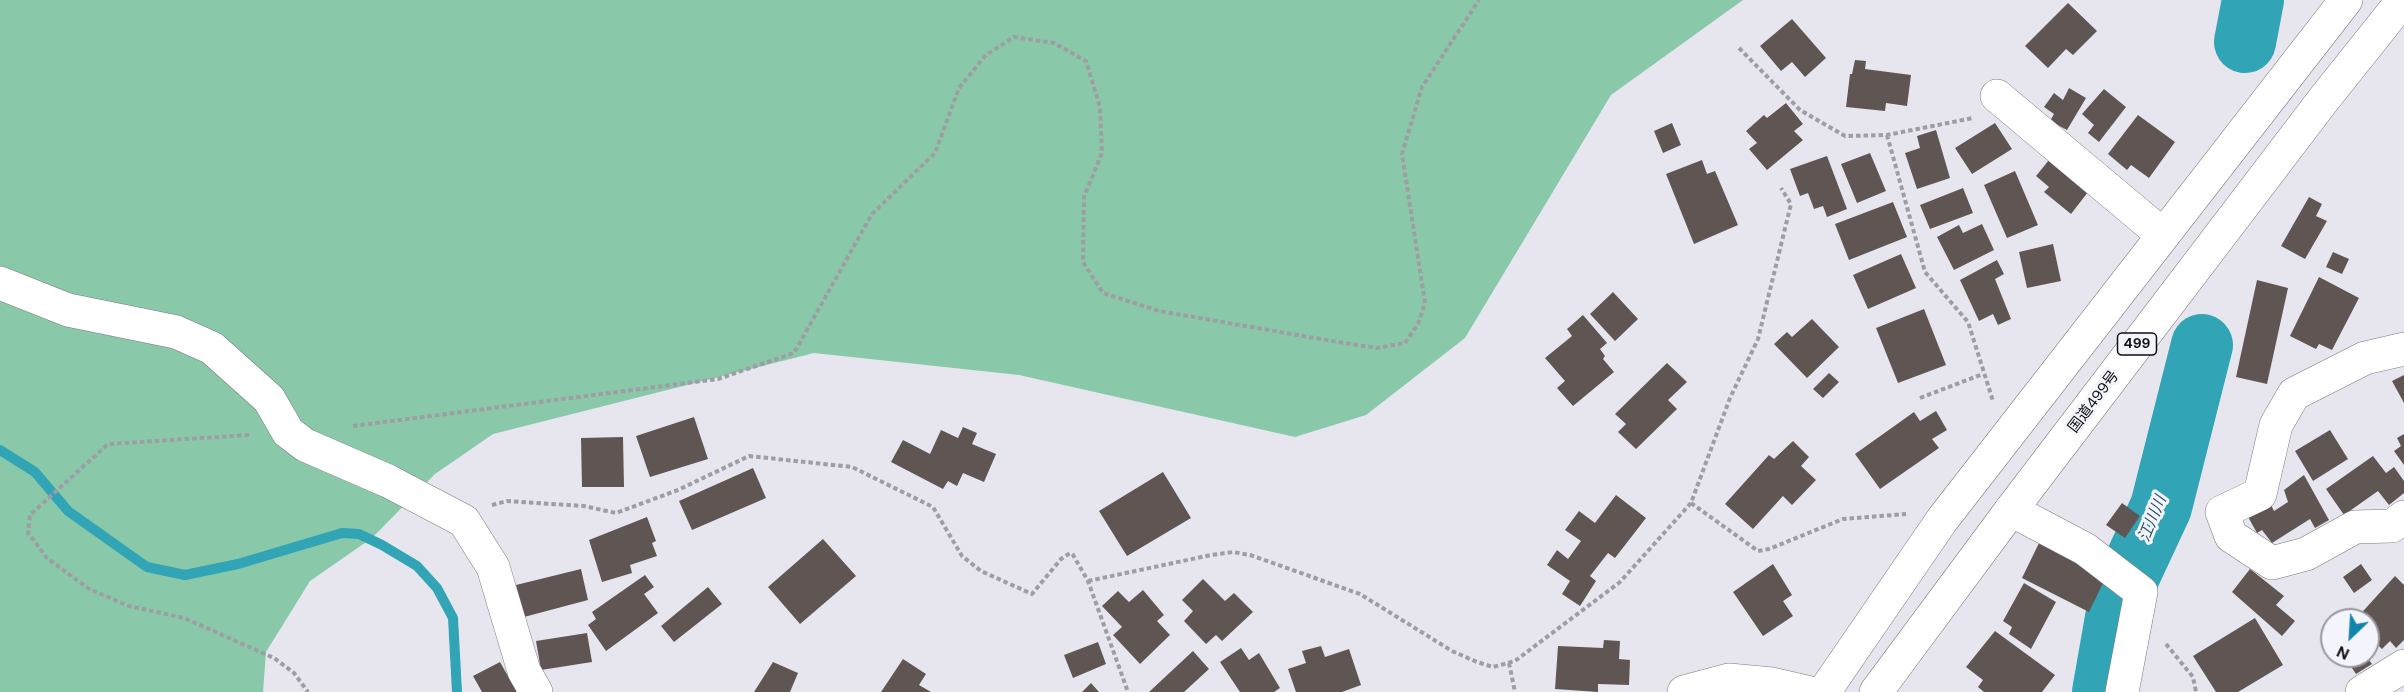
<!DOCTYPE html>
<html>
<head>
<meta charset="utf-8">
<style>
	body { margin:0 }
	#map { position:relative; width:2404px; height:692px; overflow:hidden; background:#e7e6ef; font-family:"DM Sans",sans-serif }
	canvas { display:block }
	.north { position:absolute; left:2320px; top:608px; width:60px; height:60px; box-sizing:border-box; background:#f4f4fc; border:2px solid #98989e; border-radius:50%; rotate:205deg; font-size:16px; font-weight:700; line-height:24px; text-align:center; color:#0f0f12 }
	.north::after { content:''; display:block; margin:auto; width:21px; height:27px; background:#1285ab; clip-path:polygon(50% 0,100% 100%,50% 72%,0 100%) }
</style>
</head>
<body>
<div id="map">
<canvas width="2404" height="692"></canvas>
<div class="north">N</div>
</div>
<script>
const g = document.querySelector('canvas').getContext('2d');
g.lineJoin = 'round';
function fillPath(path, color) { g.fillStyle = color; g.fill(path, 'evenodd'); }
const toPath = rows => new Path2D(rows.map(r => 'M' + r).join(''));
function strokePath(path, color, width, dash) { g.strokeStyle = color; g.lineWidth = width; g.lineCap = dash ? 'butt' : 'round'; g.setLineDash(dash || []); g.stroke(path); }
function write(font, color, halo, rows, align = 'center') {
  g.font = font + ' "DM Sans","Noto Sans JP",sans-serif'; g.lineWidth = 6; g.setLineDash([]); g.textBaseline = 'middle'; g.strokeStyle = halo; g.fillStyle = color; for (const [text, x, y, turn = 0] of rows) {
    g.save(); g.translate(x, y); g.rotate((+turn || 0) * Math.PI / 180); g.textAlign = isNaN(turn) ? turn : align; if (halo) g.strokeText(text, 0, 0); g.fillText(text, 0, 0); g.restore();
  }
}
fillPath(toPath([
	[0,0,1743,0,1611,95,1465,338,1366,415,1295,437,1019,375,814,353,493,434,435,474,372,538,310,581,266,652,263,692,0,692]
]), '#89c9a9');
strokePath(toPath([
	[0,450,35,472,68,511,147,567,185,575,238,564,342,533,359,534,382,545,417,566,437,588,453,618,457,692]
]), '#31a5b5', 10);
strokePath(toPath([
	[2245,42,2253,0],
	[2103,692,2120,595,2161,507,2202,345]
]), '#31a5b5', 62);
fillPath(toPath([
	[2068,3,2097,31,2073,55,2066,49,2048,68,2025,46],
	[1792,19,1826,58,1805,77,1792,62,1781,71,1760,46],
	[1855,60,1866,61,1865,69,1911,75,1907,106,1886,103,1885,111,1846,107,1850,74,1852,74],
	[2069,88,2086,98,2067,130,2050,121,2054,114,2044,107,2054,93,2063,100],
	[2104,89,2126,107,2099,142,2088,133,2094,125,2082,114],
	[1786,103,1803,124,1794,131,1803,140,1767,170,1749,149,1757,143,1746,131,1764,115,1767,118],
	[2138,115,2175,142,2149,178,2131,165,2127,170,2108,154],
	[1672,123,1681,145,1663,153,1654,131],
	[1995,123,2012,149,1972,174,1955,148],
	[1936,130,1950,178,1917,189,1905,153,1920,148,1917,136],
	[1870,153,1886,191,1857,203,1841,164],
	[1827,156,1847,209,1827,217,1823,206,1814,209,1808,193,1800,196,1790,169],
	[1702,160,1707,174,1715,171,1738,225,1694,244,1666,174],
	[2049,160,2088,192,2071,214,2044,192,2049,187,2036,176],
	[2015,171,2038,225,2007,238,1984,185],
	[1963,188,1973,213,1930,229,1920,205],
	[2309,197,2322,204,2316,216,2327,221,2305,259,2281,246],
	[1893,202,1907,237,1849,260,1835,224],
	[1982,224,1994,250,1954,270,1937,237,1959,225,1963,233],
	[2053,244,2061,281,2027,288,2019,252],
	[2333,252,2349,259,2342,274,2326,267],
	[1901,254,1916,288,1868,309,1853,275],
	[1997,260,2004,274,1995,279,2011,319,1998,325,1993,314,1979,321,1960,280],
	[2319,277,2359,298,2332,350,2319,344,2316,349,2290,336],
	[2257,280,2288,288,2267,384,2236,377],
	[1613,292,1638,319,1615,341,1590,314],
	[1924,309,1946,365,1898,383,1876,328],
	[1583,315,1607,343,1600,349,1605,356,1603,359,1614,372,1573,406,1557,388,1565,381,1545,358,1572,336,1567,329],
	[1812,319,1839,347,1807,378,1774,344,1787,332,1792,337],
	[1667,363,1687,382,1668,400,1677,409,1636,449,1618,432,1626,424,1615,414],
	[1829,373,1839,382,1823,398,1813,389],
	[2404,375,2404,403,2392,381],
	[1936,411,1947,430,1932,439,1939,448,1880,489,1855,454,1914,412,1920,421],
	[694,417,708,459,650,477,636,436],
	[963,427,977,433,972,444,996,454,984,482,963,473,957,486,948,481,943,489,891,462,903,440,930,454,941,430,958,438],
	[2330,430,2348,459,2313,481,2295,451],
	[2404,434,2404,465,2394,451,2401,446,2397,438],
	[623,437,624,487,582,487,581,438],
	[1793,441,1809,457,1801,466,1816,480,1792,505,1783,496,1753,529,1725,504,1769,455,1774,459],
	[2373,456,2386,473,2394,467,2404,481,2404,493,2389,505,2378,491,2344,515,2326,489],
	[753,468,766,498,692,530,679,501],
	[1163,472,1191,518,1127,556,1099,511],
	[2304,475,2329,520,2315,528,2310,519,2272,543,2262,530,2257,533,2247,515,2270,503,2274,511,2288,502,2284,490],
	[1616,495,1646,518,1615,558,1608,553,1590,576,1596,581,1580,606,1562,594,1570,581,1547,565,1557,550,1568,559,1581,541,1565,530,1579,511,1595,523],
	[2122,503,2140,516,2125,538,2106,525],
	[647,517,656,541,652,543,657,556,630,565,632,573,602,582,589,540],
	[823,539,856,576,800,624,768,587],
	[2039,543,2106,577,2089,612,2022,578],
	[1773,564,1792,595,1783,601,1793,616,1763,636,1733,592],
	[2361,564,2372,580,2354,593,2343,577],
	[581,569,588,600,524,617,516,585],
	[2250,569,2284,596,2276,605,2295,621,2282,636,2232,592],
	[645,575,654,587,644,594,658,613,606,651,588,625,596,619,592,612],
	[2395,576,2404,585,2404,640,2396,648,2390,641,2382,649,2368,636,2368,620,2355,620],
	[1203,579,1225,601,1234,593,1253,612,1222,641,1216,635,1206,644,1184,621,1193,611,1182,600],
	[2024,583,2056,602,2031,649,2009,634,2012,627,2003,621],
	[708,587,722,604,674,642,661,626],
	[1143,590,1164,615,1157,621,1170,635,1140,664,1113,635,1122,627,1102,606,1118,591,1129,602],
	[2255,618,2283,665,2238,692,2216,692,2193,656],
	[1995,631,2055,675,2042,692,1984,692,1978,687,1983,680,1966,667],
	[587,633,592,662,541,670,536,641],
	[1604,640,1620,641,1619,659,1630,660,1629,685,1598,684,1598,692,1555,689,1558,646,1603,648],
	[1098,642,1106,664,1073,678,1064,655],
	[1321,646,1325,657,1349,649,1361,685,1342,692,1296,692,1288,669,1306,663,1302,651],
	[1241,648,1249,660,1259,653,1280,688,1274,692,1240,692,1220,662],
	[1193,651,1209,669,1184,692,1149,692],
	[2344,656,2366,656,2372,664,2356,674],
	[903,659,926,674,919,685,931,692,881,692],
	[500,662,517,692,482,692,473,676],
	[773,662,798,673,790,692,754,692],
	[1091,683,1099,692,1082,692]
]), '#5f5654');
const minor = toPath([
	[1997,96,2163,235],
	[0,283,68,310,176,332,212,348,269,399,288,432,305,445,388,481,464,521,493,567,524,671,536,692],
	[2404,349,2365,358,2294,394,2276,425,2260,494,2222,512,2231,536,2272,563,2306,554,2355,527,2392,526,2404,517],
	[2011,510,2085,549,2141,592,2122,692],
	[1684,692,1729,680,1772,684,1807,692],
	[2362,692,2404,666]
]);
const highway = toPath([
	[1824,692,1942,520,2346,0],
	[1876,692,2011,510,2324,99,2403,0]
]);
strokePath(minor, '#7b7a82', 34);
strokePath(highway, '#7b7a82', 34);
strokePath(toPath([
	[1739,48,1800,110,1845,136,1887,135,1973,118],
	[1887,135,1925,272,1968,322,1993,401],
	[1920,398,1983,374],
	[353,426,718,379,794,353,872,214,935,153,959,88,986,55,1014,37,1054,43,1086,61,1100,107,1102,153,1084,197,1083,262,1103,293,1159,311,1332,341,1377,348,1405,343,1418,324,1425,303,1402,154,1422,87,1479,0],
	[249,435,108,444,30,515,28,533,47,558,89,589,129,606,184,618,274,658,294,673,308,692],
	[1691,503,1758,551,1769,549,1843,519,1906,514],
	[492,505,507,501,584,506,616,513,678,490,749,456,852,467,933,507,962,556,981,571,1032,594,1061,559,1070,553,1073,555,1088,581,1128,692],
	[1088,581,1211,555,1233,552,1250,555,1360,594,1452,651,1477,662,1493,667,1515,661,1620,582,1691,503,1730,398,1758,339,1791,204,1781,188],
	[2166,644,2193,677,2196,692],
	[1509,663,1515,692]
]), '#9e9da4', 4, [4.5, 3]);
strokePath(minor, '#fff', 33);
strokePath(highway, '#fff', 33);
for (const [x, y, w] of [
	[2137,344,39]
]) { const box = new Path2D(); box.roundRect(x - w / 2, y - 11, w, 22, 4.5); g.fillStyle = '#f4f4fc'; g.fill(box); strokePath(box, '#0f0f12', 1.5); }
write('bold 14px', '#0f0f12', null, [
	["499",2137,344]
]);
write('15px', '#0f0f12', '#f4f4fc', [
	["国道499号",2094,402,-53]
]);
write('italic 16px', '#27565d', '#f4f4fc', [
	["江川川",2153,519,-68]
]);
</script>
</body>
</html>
